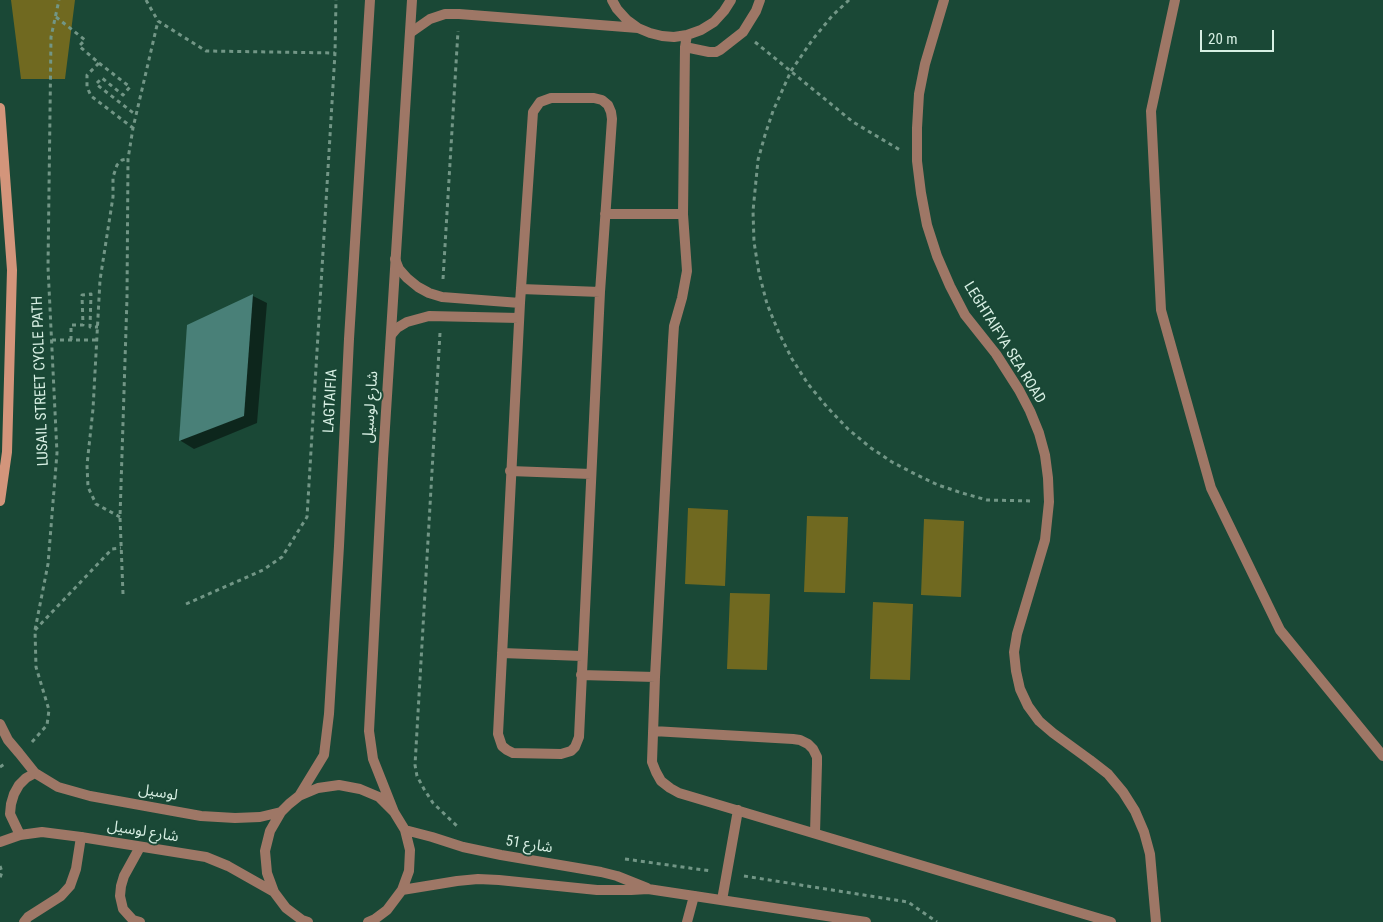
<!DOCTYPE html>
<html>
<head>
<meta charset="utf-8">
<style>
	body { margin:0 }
	#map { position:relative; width:1383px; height:922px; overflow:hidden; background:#1a4836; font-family:"Roboto Condensed",sans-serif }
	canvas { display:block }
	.scale { position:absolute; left:1200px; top:30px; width:74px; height:22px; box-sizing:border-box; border:2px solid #d7efe3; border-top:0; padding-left:6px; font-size:15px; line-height:18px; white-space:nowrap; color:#d7efe3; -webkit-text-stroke:4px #1a4836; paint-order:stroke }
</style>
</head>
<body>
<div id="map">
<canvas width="1383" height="922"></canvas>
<div class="scale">20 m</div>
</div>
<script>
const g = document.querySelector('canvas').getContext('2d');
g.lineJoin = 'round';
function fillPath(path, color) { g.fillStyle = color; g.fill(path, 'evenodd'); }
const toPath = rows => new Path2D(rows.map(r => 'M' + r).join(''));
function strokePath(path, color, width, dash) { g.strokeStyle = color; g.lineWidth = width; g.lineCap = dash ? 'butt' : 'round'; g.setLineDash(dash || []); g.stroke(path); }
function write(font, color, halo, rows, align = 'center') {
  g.font = font + ' "Roboto Condensed","Noto Sans Arabic",sans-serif'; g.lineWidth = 4; g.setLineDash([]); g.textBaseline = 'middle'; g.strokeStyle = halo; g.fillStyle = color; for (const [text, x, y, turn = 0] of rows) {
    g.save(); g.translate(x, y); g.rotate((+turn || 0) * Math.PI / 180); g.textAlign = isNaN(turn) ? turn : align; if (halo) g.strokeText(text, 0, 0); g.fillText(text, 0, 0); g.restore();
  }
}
fillPath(toPath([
	[11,0,75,0,65,79,21,79],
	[688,508,728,510,725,586,685,584],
	[807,516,848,517,845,593,804,592],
	[924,519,964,521,961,597,921,595],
	[730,593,770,594,767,670,727,669],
	[873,602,913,604,910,680,870,679]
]), '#706920');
fillPath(toPath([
	[253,296,267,303,257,423,194,449,181,441,189,326]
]), '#0007');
fillPath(toPath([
	[253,294,244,416,179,441,187,325]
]), '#498078');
strokePath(toPath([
	[146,0,158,21,206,51,335,53],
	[849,0,832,16,813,39,791,71,773,111,765,135,758,160,753,211,754,242,759,273,767,304,779,333,792,359,808,384,827,407,848,429,871,448,892,462,915,474,938,485,962,493,987,500,1033,501],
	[56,17,85,40,79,46,99,63,87,75,87,87,91,96,133,128],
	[755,42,853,122,900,150],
	[99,63,130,87,123,95,102,78,96,84,136,115],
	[443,279,458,31],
	[440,333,415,765,417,776,424,789,433,803,457,826],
	[52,340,97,340],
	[71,340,71,325,83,325,82,295,91,294,90,327,98,327],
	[120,517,96,504,88,487,87,465,93,409,100,280,113,197,113,177,117,165,122,160,128,159],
	[123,594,120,517,127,298,128,159,133,128,158,21],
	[186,604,263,570,282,557,307,517,335,53,336,0],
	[35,630,112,549,121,548],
	[32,742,47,725,49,710,36,667,35,630,48,564,57,453,48,267,51,37,59,0],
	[0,767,6,763],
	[625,859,711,871],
	[0,866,2,872,0,878],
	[744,876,908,902,937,922]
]), '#729686', 3, [4, 4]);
strokePath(toPath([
	[612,0,617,9,627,20,638,28,650,33,662,36,674,37,687,35,701,30,714,22,724,11,731,0],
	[944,0,925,64,919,94,917,128,917,161,921,193,927,225,937,256,950,286,965,315,996,354,1019,390,1030,411,1039,433,1045,455,1048,478,1049,502,1045,540,1017,634,1014,652,1016,671,1020,689,1028,706,1039,721,1053,733,1090,760,1108,774,1123,792,1135,811,1144,832,1150,854,1156,922],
	[1175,0,1151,111,1161,310,1211,488,1280,630,1383,756],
	[410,33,430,19,445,14,459,14,638,28],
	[687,35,685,47,683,214,687,271,682,298,674,326,673,341,655,677,652,762,656,772,661,781,670,788,679,793,1111,922],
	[685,47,709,52,716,52,720,50,743,32,756,11,760,0],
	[551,98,594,98,602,100,608,105,611,112,612,119,600,292,579,737,575,747,571,751,561,754,513,753,507,750,502,746,498,734,520,303,533,112,540,102,551,98],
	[605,214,683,214],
	[395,259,399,269,407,278,418,287,429,293,442,297,520,303],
	[521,289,600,292],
	[391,335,397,328,407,322,429,316,519,318],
	[510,471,591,474],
	[502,653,582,656],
	[581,675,655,677],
	[653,731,793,739,800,740,808,744,813,749,817,757,817,764,815,833],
	[140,847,124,876,121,886,120,896,123,909,133,920,140,922],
	[722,900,738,810],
	[24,922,28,917,61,896,70,886,76,869,81,837],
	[687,922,694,896]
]), '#9e7766', 10);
strokePath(toPath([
	[0,724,8,740,19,753,35,773,58,787,90,796,201,816,235,818,260,817,281,812],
	[299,796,324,755,329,714,339,546,349,339,370,0],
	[394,812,373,759,369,731,383,459,412,0],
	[405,830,432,837,463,847,501,855,601,872,617,876,647,888],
	[20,835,10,814,11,804,14,794,19,785,26,778,35,773],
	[0,842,20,835,42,832,81,837,206,857,228,866,274,892],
	[402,890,457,881,478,879,499,880,597,890,631,890,648,889,866,922],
	[308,922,302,920,286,908,274,892,267,873,265,851,270,831,281,812,289,804,299,796,318,788,339,785,360,789,379,797,394,812,405,830,410,850,409,871,402,890,387,910,375,919,368,922]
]), '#9e7766', 10);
strokePath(toPath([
	[0,108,12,270,7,452,0,501]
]), '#d3957b', 10);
write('15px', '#d7efe3', '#1a4836', [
	["LEGHTAIFYA SEA ROAD",1004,343,58],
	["LUSAIL STREET CYCLE PATH",41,381,-92],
	["LAGTAIFIA",331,401,-87],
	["شارع لوسيل",371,407,-86],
	["لوسيل",158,793,9],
	["شارع لوسيل",143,832,9],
	["شارع 51",529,845,9]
]);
</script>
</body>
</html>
